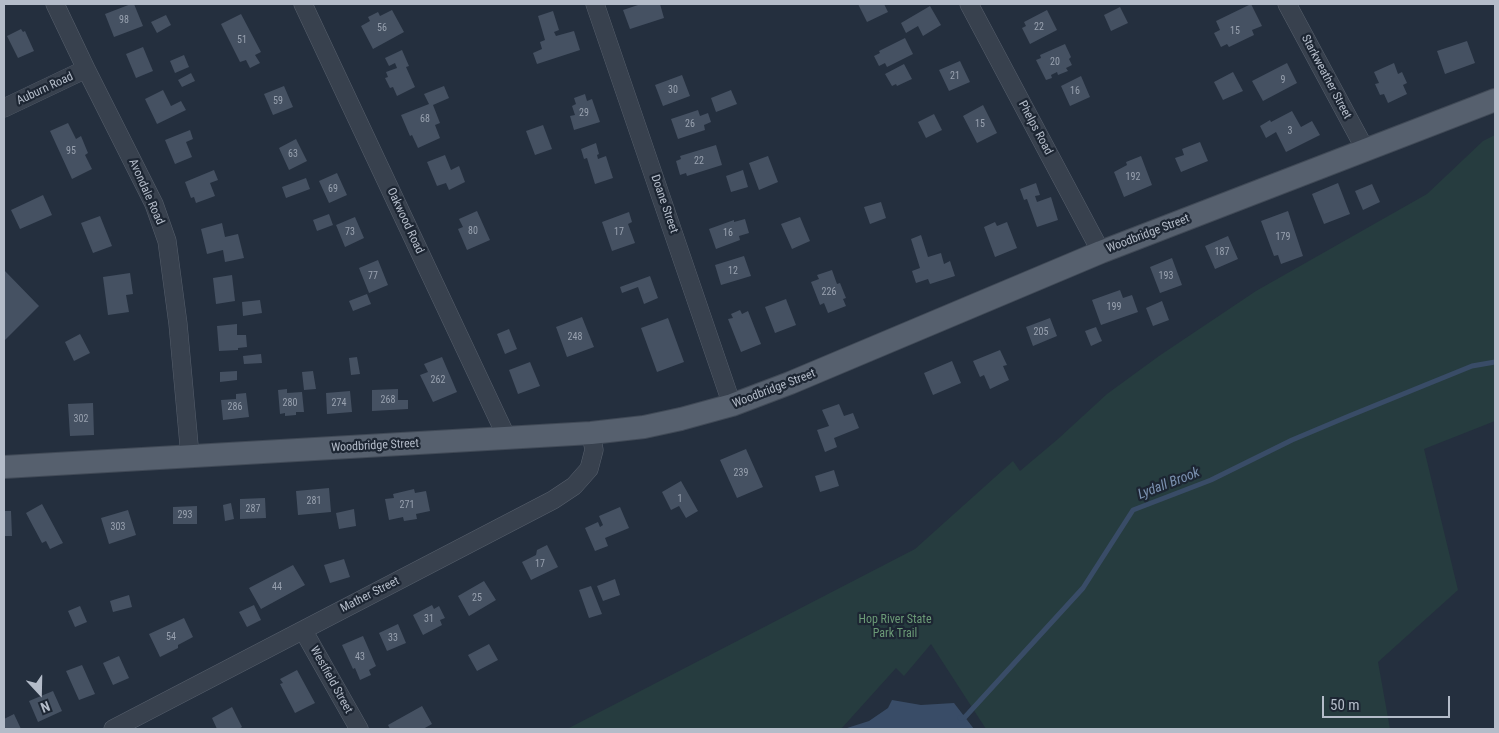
<!DOCTYPE html>
<html>
<head>
<meta charset="utf-8">
<style>
	body { margin:0 }
	#map { position:relative; width:1499px; height:733px; overflow:hidden; background:#242f3e; font-family:"Roboto Condensed",sans-serif }
	canvas { display:block }
	.frame { position:absolute; inset:0; border:5px solid #b4bcc9; pointer-events:none }
	.north { position:absolute; left:15px; top:668px; width:50px; height:50px; -webkit-text-stroke:4px #1d2633; paint-order:stroke; rotate:159deg; font-size:14px; font-weight:700; line-height:20px; text-align:center; color:#b4bcc9 }
	.north::after { content:''; display:block; margin:auto; width:18px; height:22px; background:#b4bcc9; clip-path:polygon(50% 0,100% 100%,50% 72%,0 100%) }
	.scale { position:absolute; left:1322px; top:696px; width:128px; height:22px; box-sizing:border-box; border:2px solid #b4bcc9; border-top:0; padding-left:6px; font-size:15px; line-height:18px; white-space:nowrap; color:#b4bcc9; -webkit-text-stroke:4px #1d2633; paint-order:stroke }
</style>
</head>
<body>
<div id="map">
<canvas width="1499" height="733"></canvas>
<div class="frame"></div>
<div class="north">N</div>
<div class="scale">50 m</div>
</div>
<script>
const g = document.querySelector('canvas').getContext('2d');
g.lineJoin = 'round';
function fillPath(path, color) { g.fillStyle = color; g.fill(path, 'evenodd'); }
const toPath = rows => new Path2D(rows.map(r => 'M' + r).join(''));
function strokePath(path, color, width, dash) { g.strokeStyle = color; g.lineWidth = width; g.lineCap = dash ? 'butt' : 'round'; g.setLineDash(dash || []); g.stroke(path); }
function write(font, color, halo, rows, align = 'center') {
  g.font = font + ' "Roboto Condensed",sans-serif'; g.lineWidth = 4.5; g.setLineDash([]); g.textBaseline = 'middle'; g.strokeStyle = halo; g.fillStyle = color; for (const [text, x, y, turn = 0] of rows) {
    g.save(); g.translate(x, y); g.rotate((+turn || 0) * Math.PI / 180); g.textAlign = isNaN(turn) ? turn : align; if (halo) g.strokeText(text, 0, 0); g.fillText(text, 0, 0); g.restore();
  }
}
fillPath(toPath([
	[1495,135,1495,421,1424,449,1458,590,1378,662,1390,729,986,729,931,644,904,676,896,668,841,729,567,729,915,549,1013,461,1020,471,1058,439,1107,394,1159,356,1256,291,1427,194,1483,141]
]), '#263c3f');
fillPath(toPath([
	[892,700,921,705,954,703,974,729,844,729,869,721,888,708]
]), '#394c67');
strokePath(toPath([
	[960,718,965,717,1083,588,1133,510,1211,480,1292,440,1349,416,1472,366,1495,362]
]), '#394c67', 5);
fillPath(toPath([
	[131,4,134,4,143,26,114,37,105,14],
	[641,4,660,4,664,18,630,29,623,10],
	[858,4,884,4,888,12,867,22],
	[1251,4,1262,26,1252,30,1254,35,1229,47,1227,44,1221,47,1214,33,1220,30,1216,21],
	[930,6,941,25,923,36,918,26,906,33,901,23],
	[1120,7,1128,23,1111,31,1104,15],
	[392,10,404,32,373,49,361,26,370,21,368,17,378,12,380,16],
	[1047,10,1057,30,1030,44,1022,28,1026,26,1024,22],
	[553,11,559,30,554,32,556,36,574,31,580,50,537,64,533,53,542,49,540,42,545,40,538,16],
	[241,14,261,52,255,55,260,63,250,68,246,60,240,62,221,24],
	[166,15,171,25,157,33,151,22],
	[21,29,23,32,25,31,34,51,18,58,7,36],
	[905,38,913,54,887,67,885,63,879,66,874,56,880,53,879,51],
	[1467,41,1475,63,1445,74,1437,51],
	[1065,44,1071,57,1069,59,1072,65,1066,68,1068,71,1058,75,1057,72,1051,75,1052,78,1046,80,1036,60,1041,58,1040,55],
	[143,47,153,71,136,78,126,54],
	[402,50,409,66,406,67,415,87,397,96,393,87,390,88,385,78,388,77,386,72,397,68,395,63,389,66,385,58],
	[184,55,189,67,175,73,170,61],
	[960,61,970,82,949,91,939,70],
	[1287,63,1297,83,1263,101,1252,81],
	[1394,63,1398,74,1402,72,1407,83,1403,85,1407,94,1388,103,1384,94,1380,95,1375,84,1379,83,1374,72],
	[904,64,912,79,897,86,896,84,892,86,885,74],
	[1233,72,1243,91,1223,100,1214,82],
	[191,73,195,81,182,87,178,80],
	[682,75,690,96,663,106,655,85],
	[1081,76,1090,97,1070,106,1061,86],
	[284,86,293,107,273,115,264,94],
	[444,86,449,98,433,105,440,123,435,125,440,138,418,148,412,135,410,136,401,115,429,104,424,94],
	[163,90,171,106,181,101,186,110,157,124,145,99],
	[731,90,737,104,716,112,711,98],
	[585,94,587,101,592,99,600,122,574,130,570,116,575,115,572,106,576,104,574,98],
	[983,105,997,133,977,143,963,116],
	[698,110,700,116,708,113,711,122,704,125,705,130,678,139,671,119],
	[1292,111,1301,127,1312,121,1320,135,1286,152,1276,132,1266,138,1260,126,1270,120,1271,122],
	[934,114,942,130,926,138,918,122],
	[68,123,76,139,81,136,88,153,85,155,92,169,72,179,50,131],
	[543,125,552,149,535,155,526,131],
	[190,130,193,139,186,142,192,157,175,164,165,140],
	[296,139,307,161,289,170,279,148],
	[1200,142,1208,161,1181,172,1175,158,1184,155,1182,149],
	[596,143,599,154,597,155,598,159,606,156,613,178,595,184,587,158,584,159,581,149],
	[716,145,722,165,687,176,686,173,680,175,676,161,681,159,680,156],
	[445,155,451,170,459,166,465,182,449,190,446,183,437,186,427,162],
	[768,156,778,182,759,190,749,163],
	[1141,156,1152,185,1124,197,1114,172,1127,165,1126,162],
	[214,170,218,180,210,183,215,196,196,203,194,197,191,198,185,182],
	[743,170,748,187,731,192,726,176],
	[337,173,347,195,329,203,319,181],
	[306,178,310,189,286,198,282,187],
	[1036,183,1040,195,1035,196,1037,202,1051,197,1058,220,1037,227,1027,199,1024,200,1020,189],
	[1338,183,1350,214,1324,224,1312,194],
	[1372,184,1380,202,1363,210,1355,191],
	[43,195,52,215,20,229,11,210],
	[881,202,886,218,870,224,864,207],
	[477,211,490,240,467,250,458,229,463,227,459,219],
	[1288,211,1303,256,1281,264,1278,255,1274,256,1261,221],
	[629,212,632,222,628,224,635,243,612,251,602,222],
	[329,214,333,225,317,231,313,220],
	[100,216,112,246,93,253,81,223],
	[355,217,364,238,345,247,336,225],
	[800,217,810,241,792,249,781,224],
	[745,219,749,233,739,236,740,240,716,249,709,229,734,220,734,222],
	[995,222,997,226,1007,222,1017,248,995,257,984,227],
	[222,223,225,237,238,234,244,258,225,262,223,250,207,254,201,229],
	[921,235,928,257,941,253,944,264,950,261,955,276,930,284,928,279,916,283,912,271,920,268,911,239],
	[1228,236,1238,259,1215,269,1205,246],
	[744,256,751,276,721,285,715,265],
	[1172,258,1182,285,1160,293,1150,267],
	[378,260,388,285,369,293,359,268],
	[4,270,39,306,4,341],
	[832,270,837,284,840,283,846,298,843,299,846,306,828,313,824,303,820,305,811,282,819,279,817,275],
	[130,273,133,294,126,295,129,312,108,315,103,277],
	[232,275,235,301,216,304,213,278],
	[650,276,658,298,644,304,638,287,622,293,620,287],
	[1120,290,1123,298,1132,295,1138,312,1101,325,1092,300],
	[367,294,371,304,353,311,349,301],
	[786,299,796,325,775,333,765,307],
	[260,300,262,313,243,316,242,302],
	[1162,301,1169,320,1153,326,1146,308],
	[740,310,742,314,748,311,761,344,741,352,728,319,733,318,731,314],
	[582,317,594,347,567,357,556,327],
	[668,318,684,362,657,372,641,328],
	[1050,318,1057,336,1033,346,1026,327],
	[237,324,237,335,246,335,247,347,238,348,238,350,219,351,217,326],
	[1096,327,1102,341,1091,346,1085,331],
	[509,329,517,349,505,354,497,334],
	[80,334,90,353,74,361,65,342],
	[1000,350,1007,365,1003,366,1009,380,990,389,984,375,980,377,973,361],
	[261,354,262,363,244,364,243,356],
	[357,357,360,374,351,375,349,358],
	[442,357,457,392,433,402,420,375,428,372,424,364],
	[952,361,961,383,933,395,924,373],
	[530,362,540,386,518,394,509,370],
	[237,371,237,380,220,382,220,372],
	[313,371,316,389,304,390,302,372],
	[287,389,287,393,302,392,304,412,296,412,296,415,285,416,285,413,280,414,278,390],
	[398,389,398,400,408,400,408,409,372,411,372,390],
	[350,391,352,412,327,414,326,393],
	[246,393,249,417,223,420,221,400,236,399,236,394],
	[93,403,94,435,70,436,68,404],
	[839,404,844,416,853,413,859,428,834,438,837,447,825,452,817,430,829,426,822,410],
	[746,449,763,487,737,498,720,460],
	[834,470,839,486,820,492,815,476],
	[681,481,698,511,686,518,679,506,671,510,662,492],
	[329,488,331,512,298,515,296,491],
	[414,489,415,493,426,491,430,511,416,514,417,519,404,521,403,517,389,520,385,499,394,498,393,494],
	[265,498,266,518,240,519,240,499],
	[231,503,234,519,225,521,223,505],
	[42,504,63,543,50,549,46,541,42,543,26,513],
	[197,506,197,524,173,524,173,507],
	[620,507,629,528,605,538,608,546,595,551,585,528,598,522,600,527,603,525,599,516],
	[354,509,356,526,339,529,336,513],
	[128,510,136,535,109,544,101,518],
	[4,511,11,511,12,536,4,536],
	[547,545,558,567,531,580,522,562,536,555,537,550],
	[344,559,350,577,330,583,324,565],
	[293,565,305,585,261,609,249,588],
	[615,579,620,595,603,601,597,586],
	[484,581,496,600,469,616,458,596],
	[591,586,602,614,589,618,579,590],
	[129,595,132,607,113,612,110,601],
	[254,605,261,620,247,627,239,612],
	[432,605,434,609,439,606,445,618,440,620,442,625,423,635,413,615],
	[80,606,87,622,75,627,68,611],
	[184,618,193,637,178,645,178,648,160,657,149,634],
	[398,624,406,643,387,651,379,633],
	[363,636,376,666,369,670,371,675,360,680,355,668,353,669,342,645],
	[489,644,498,660,477,671,468,655],
	[119,656,129,678,113,685,103,663],
	[82,665,95,694,79,700,66,671],
	[297,670,315,703,295,713,280,684,283,683,280,679],
	[53,691,62,711,38,722,29,701],
	[422,706,432,724,423,729,390,729,388,725],
	[232,707,242,727,239,729,217,729,212,718],
	[14,714,21,729,4,729,4,719]
]), '#455162');
const minor = toPath([
	[55,4,86,69,154,204,167,241,178,324,190,456],
	[303,4,507,438],
	[595,4,732,405],
	[969,4,1101,252],
	[1287,4,1365,149],
	[4,108,86,69],
	[303,630,359,729],
	[113,729,553,500,574,486,589,469,594,450,591,433]
]);
const major = toPath([
	[4,467,591,433,644,427,681,419,732,405,790,383,1101,252,1495,100]
]);
strokePath(minor, '#565f6c', 19);
strokePath(major, '#414a57', 24);
strokePath(minor, '#38414e', 18);
strokePath(major, '#56606e', 22);
write('10px', '#98a1af', null, [
	["98",124,20],
	["22",1039,27],
	["56",382,28],
	["15",1235,31],
	["51",242,40],
	["20",1055,62],
	["21",955,76],
	["9",1283,80],
	["30",673,90],
	["16",1075,91],
	["59",278,101],
	["29",584,113],
	["68",425,119],
	["26",690,124],
	["15",980,124],
	["3",1290,131],
	["95",71,151],
	["63",293,154],
	["22",699,161],
	["192",1133,177],
	["69",333,189],
	["80",473,231],
	["73",350,232],
	["17",619,232],
	["16",728,233],
	["179",1283,237],
	["187",1222,252],
	["12",733,271],
	["77",373,276],
	["193",1166,276],
	["226",829,292],
	["199",1114,307],
	["205",1041,332],
	["248",575,337],
	["262",438,380],
	["268",388,400],
	["280",290,403],
	["274",339,403],
	["286",235,407],
	["302",81,419],
	["239",741,473],
	["1",680,499],
	["281",314,501],
	["271",407,505],
	["287",253,509],
	["293",185,515],
	["303",118,527],
	["17",540,564],
	["44",277,587],
	["25",477,598],
	["31",429,619],
	["54",171,637],
	["33",393,638],
	["43",360,657]
]);
write('12px', '#b4bcc9', '#1d2633', [
	["Starkweather Street",1326,77,62],
	["Auburn Road",45,89,-25],
	["Phelps Road",1035,128,62],
	["Avondale Road",146,192,66],
	["Doane Street",664,204,71],
	["Oakwood Road",405,221,65],
	["Woodbridge Street",1148,234,-21],
	["Woodbridge Street",774,389,-21],
	["Woodbridge Street",375,446,-3],
	["Mather Street",370,595,-27],
	["Westfield Street",331,680,61]
]);
write('12px', '#6b9a76', '#1d2633', [
	["Hop River State",895,620],
	["Park Trail",895,634]
]);
write('italic 14px', '#7c92b1', '#1d2633', [
	["Lydall Brook",1169,484,-21]
]);
</script>
</body>
</html>
